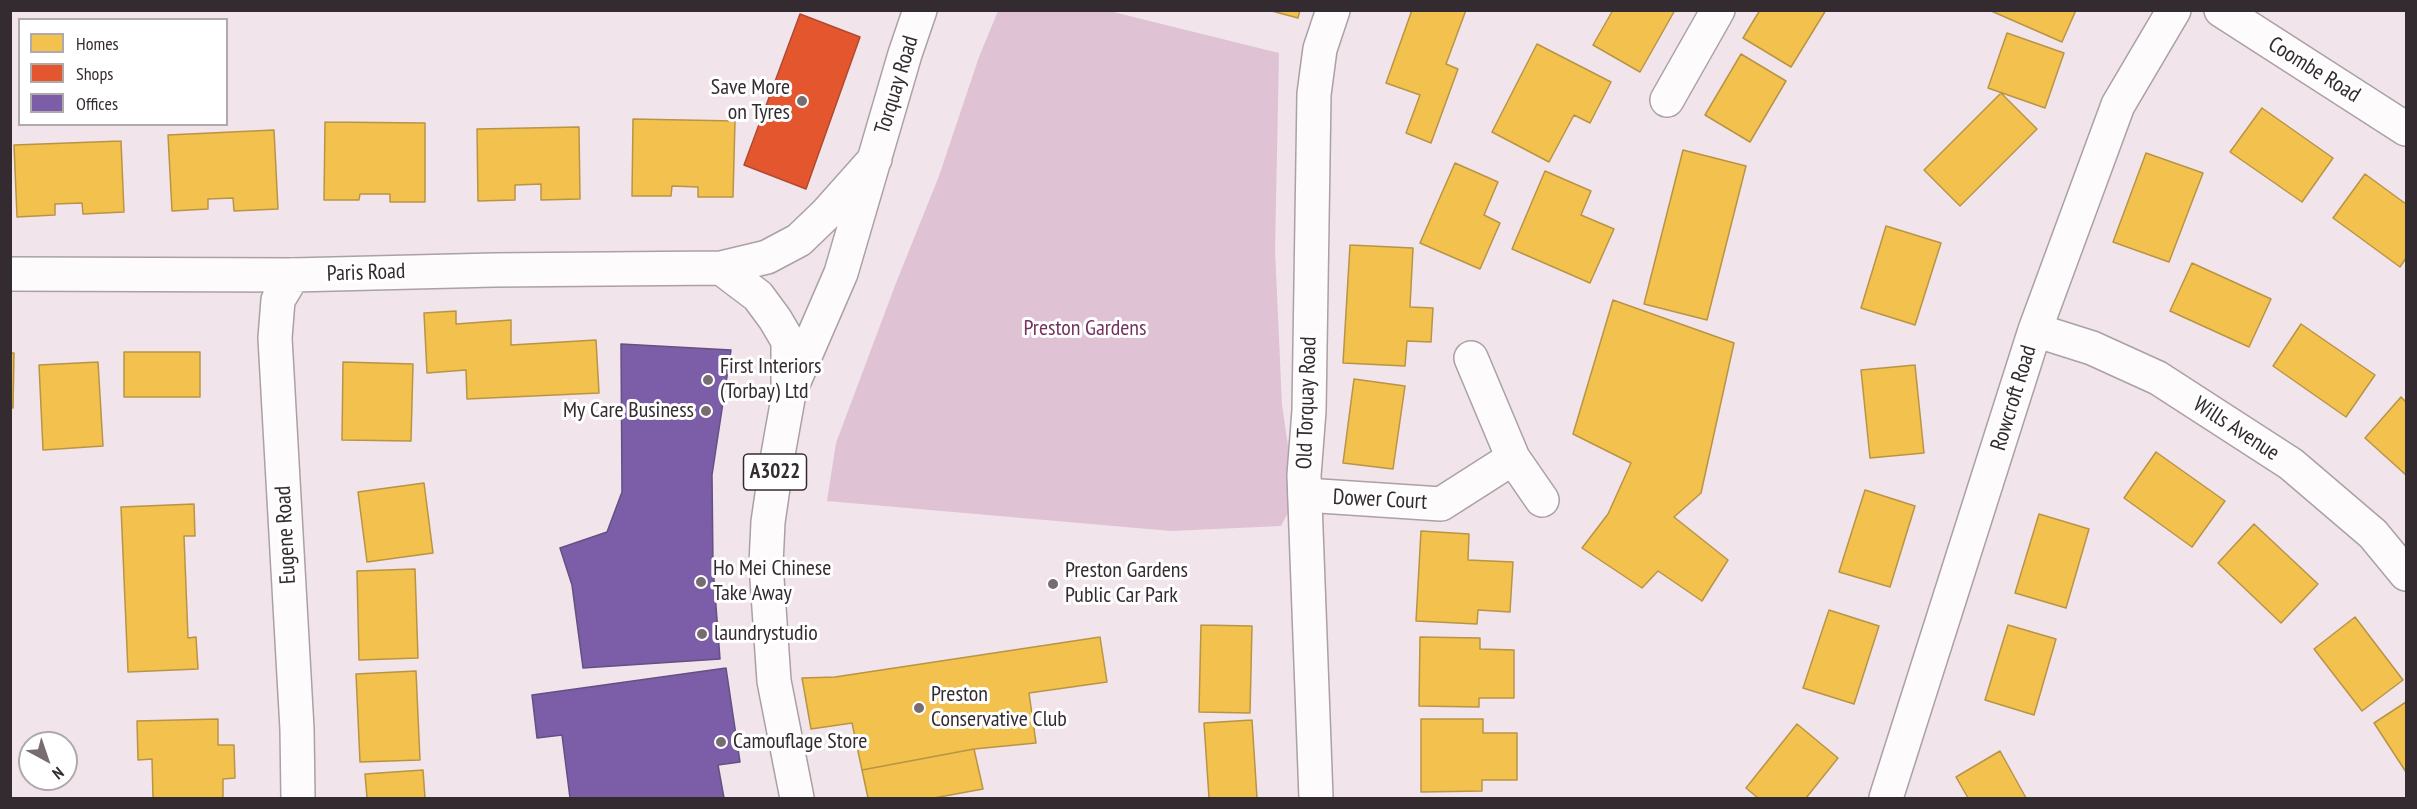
<!DOCTYPE html>
<html>
<head>
<meta charset="utf-8">
<style>
	body { margin:0 }
	#map { position:relative; width:2417px; height:809px; overflow:hidden; background:#f1e4eb; font-family:"PT Sans Narrow",sans-serif }
	canvas { display:block }
	.frame { position:absolute; inset:0; border:12px solid #342b30; pointer-events:none }
	.legend { position:absolute; left:18px; top:18px; width:210px; height:108px; box-sizing:border-box; background:#fff; border:2px solid #aeaaac; margin:0; padding:8px 10px; list-style:none; font-size:18px; color:#342b30 }
	.legend li { display:flex; align-items:center; gap:12px; height:30px }
	.legend b { width:30px; border:2px solid #aeaaac }
	.north { position:absolute; left:18px; top:731px; width:60px; height:60px; box-sizing:border-box; background:#fff; border:2px solid #aeaaac; border-radius:50%; rotate:140deg; font-size:16px; font-weight:700; line-height:24px; text-align:center; color:#342b30 }
	.north::after { content:''; display:block; margin:auto; width:21px; height:27px; background:#766c71; clip-path:polygon(50% 0,100% 100%,50% 72%,0 100%) }
</style>
</head>
<body>
<div id="map">
<canvas width="2417" height="809"></canvas>
<div class="frame"></div>
<ul class="legend">
<li><b style="height:16px;background:#f2c14e"></b>Homes</li>
<li><b style="height:16px;background:#e4572e"></b>Shops</li>
<li><b style="height:16px;background:#7b5ea7"></b>Offices</li>
</ul>
<div class="north">N</div>
</div>
<script>
const g = document.querySelector('canvas').getContext('2d');
g.lineJoin = 'round';
function fillPath(path, color) { g.fillStyle = color; g.fill(path, 'evenodd'); }
const toPath = rows => new Path2D(rows.map(r => 'M' + r).join(''));
function strokePath(path, color, width, dash) { g.strokeStyle = color; g.lineWidth = width; g.lineCap = dash ? 'butt' : 'round'; g.setLineDash(dash || []); g.stroke(path); }
function write(font, color, halo, rows, align = 'center') {
  g.font = font + ' "PT Sans Narrow",sans-serif'; g.lineWidth = 6; g.setLineDash([]); g.textBaseline = 'middle'; g.strokeStyle = halo; g.fillStyle = color; for (const [text, x, y, turn = 0] of rows) {
    g.save(); g.translate(x, y); g.rotate((+turn || 0) * Math.PI / 180); g.textAlign = isNaN(turn) ? turn : align; if (halo) g.strokeText(text, 0, 0); g.fillText(text, 0, 0); g.restore();
  }
}
fillPath(toPath([
	[998,11,1109,11,1279,53,1275,250,1282,405,1293,480,1292,505,1281,526,1171,531,827,501,836,443,896,283,939,176,979,57]
]), '#dfc2d3');
const homes = toPath([
	[1268,10,1300,10,1298,18,1268,10],
	[1412,10,1466,10,1446,64,1458,69,1431,143,1406,133,1420,95,1386,83,1412,10],
	[1613,10,1675,10,1640,72,1593,45,1613,10],
	[1760,10,1826,10,1791,67,1743,38,1760,10],
	[1989,10,2076,10,2062,42,1989,10],
	[2007,33,2064,53,2045,108,1988,88,2007,33],
	[1537,44,1611,82,1590,123,1574,115,1549,162,1492,132,1537,44],
	[1741,54,1786,81,1750,142,1705,115,1741,54],
	[2001,93,2037,129,1960,206,1924,170,2001,93],
	[2262,108,2333,158,2302,202,2230,152,2262,108],
	[633,119,735,121,733,197,698,197,698,187,672,186,671,196,632,196,633,119],
	[325,122,425,123,425,202,390,202,390,194,360,194,359,200,324,200,325,122],
	[579,127,580,199,541,200,541,184,515,185,515,200,478,201,477,129,579,127],
	[274,130,278,209,234,211,233,198,208,199,208,209,172,211,168,135,274,130],
	[121,141,124,212,83,214,82,203,55,204,55,215,17,217,14,145,121,141],
	[1683,150,1746,166,1707,320,1644,304,1683,150],
	[2146,153,2203,173,2169,262,2113,242,2146,153],
	[1455,163,1498,182,1484,215,1500,223,1480,269,1420,243,1455,163],
	[1545,171,1591,191,1581,215,1614,229,1590,283,1512,249,1545,171],
	[2365,174,2406,204,2406,258,2400,267,2333,218,2365,174],
	[1886,226,1941,243,1915,325,1861,308,1886,226],
	[1350,245,1413,248,1410,307,1433,308,1431,342,1407,341,1405,366,1343,363,1350,245],
	[2192,263,2271,299,2249,347,2170,311,2192,263],
	[1613,300,1734,343,1701,493,1674,517,1728,560,1702,601,1658,571,1642,588,1582,548,1608,514,1631,463,1573,434,1613,300],
	[456,311,456,324,511,320,511,345,596,340,599,393,467,399,466,370,427,373,424,313,456,311],
	[2301,324,2375,375,2346,417,2273,366,2301,324],
	[124,352,200,352,200,397,124,397,124,352],
	[10,353,14,353,13,408,10,408,10,353],
	[98,362,103,446,43,450,39,365,98,362],
	[343,362,413,364,411,441,342,440,343,362],
	[1915,365,1924,453,1870,458,1861,370,1915,365],
	[1354,379,1405,386,1393,469,1343,463,1354,379],
	[2401,397,2406,402,2406,475,2365,438,2401,397],
	[2156,452,2225,501,2192,547,2124,498,2156,452],
	[424,483,433,553,367,562,358,492,424,483],
	[1865,490,1915,506,1890,587,1839,572,1865,490],
	[194,504,195,536,184,536,188,638,196,637,198,669,128,672,121,507,194,504],
	[2039,514,2089,529,2066,608,2015,593,2039,514],
	[2254,524,2318,584,2281,623,2218,563,2254,524],
	[1421,531,1469,534,1468,560,1513,562,1510,612,1478,610,1477,624,1416,621,1421,531],
	[415,569,418,658,359,660,357,571,415,569],
	[1829,610,1879,626,1854,704,1803,688,1829,610],
	[2355,617,2403,680,2362,711,2314,649,2355,617],
	[1201,625,1252,626,1250,713,1199,712,1201,625],
	[2008,625,2056,639,2034,715,1985,700,2008,625],
	[1100,637,1107,682,1029,693,1036,743,974,749,862,770,852,723,811,729,802,678,835,677,1100,637],
	[1420,637,1480,638,1480,649,1514,650,1514,698,1479,698,1479,707,1419,706,1420,637],
	[416,671,420,760,360,762,356,674,416,671],
	[2406,702,2406,772,2374,723,2406,702],
	[218,719,218,745,234,745,235,778,223,779,223,798,153,798,152,759,138,760,137,721,218,719],
	[1421,719,1483,719,1483,733,1517,733,1517,780,1482,780,1482,791,1421,792,1421,719],
	[1252,720,1257,798,1209,798,1204,723,1252,720],
	[1797,724,1838,758,1806,798,1758,798,1746,788,1797,724],
	[974,749,983,789,934,798,868,798,862,770,974,749],
	[2000,751,2026,798,1968,798,1956,777,2000,751],
	[423,770,425,798,367,798,365,774,423,770]
]);
fillPath(homes, '#f2c14e');
strokePath(homes, '#b99445', 1.5);
const shops = toPath([
	[800,14,860,37,806,189,744,165,800,14]
]);
fillPath(shops, '#e4572e');
strokePath(shops, '#af4a2f', 1.5);
const offices = toPath([
	[621,344,731,350,712,475,713,567,720,659,583,668,572,585,560,548,607,532,622,492,621,344],
	[726,668,740,762,718,765,724,798,570,798,562,735,537,738,532,695,726,668]
]);
fillPath(offices, '#7b5ea7');
strokePath(offices, '#664f83', 1.5);
const minor = toPath([
	[2221,10,2406,129],
	[1667,100,1718,10],
	[10,274,293,275],
	[2035,330,2092,348,2158,378,2291,464,2373,534,2406,574],
	[1513,458,1542,500],
	[1305,495,1441,504,1513,458,1471,358],
	[1886,798,2035,330,2118,105,2174,10]
]);
const tertiary = toPath([
	[1316,798,1304,475,1309,411,1314,94,1320,49,1333,10]
]);
const primary = toPath([
	[721,268,758,296,775,319,788,341,788,382],
	[298,798,297,729,275,338,278,300,293,275,494,270,721,268,767,257,799,240,826,214,875,159],
	[797,798,774,681,766,564,768,522,777,460,789,393,841,273,905,54,920,10]
]);
strokePath(minor, '#aaa0a5', 36);
strokePath(tertiary, '#aaa0a5', 36);
strokePath(primary, '#aaa0a5', 36);
strokePath(minor, '#fdfbfc', 33);
strokePath(tertiary, '#fdfbfc', 33);
strokePath(primary, '#fdfbfc', 33);
for (const [x, y, r, color] of [
	[802,101,6,"#766c71"],
	[708,380,6,"#766c71"],
	[706,411,6,"#766c71"],
	[701,582,6,"#766c71"],
	[1053,584,6,"#766c71"],
	[702,634,6,"#766c71"],
	[919,708,6,"#766c71"],
	[721,742,6,"#766c71"]
]) { const dot = new Path2D(); dot.arc(x, y, r, 0, 2 * Math.PI); g.fillStyle = color; g.fill(dot); strokePath(dot, '#fff', 2); }
for (const [x, y, w] of [
	[775,472,63]
]) { const box = new Path2D(); box.roundRect(x - w / 2, y - 18, w, 36, 4.5); g.fillStyle = '#fff'; g.fill(box); strokePath(box, '#342b30', 1.5); }
write('bold 21px', '#342b30', null, [
	["A3022",775,472]
]);
write('22px', '#342b30', '#fff', [
	["Coombe Road",2314,70,32],
	["Torquay Road",897,85,-73],
	["Paris Road",366,273,-2],
	["Rowcroft Road",2014,398,-73],
	["Old Torquay Road",1307,403,-88],
	["Wills Avenue",2236,429,33],
	["Dower Court",1380,500,3],
	["Eugene Road",286,535,-93]
]);
write('22px', '#342b30', '#fff', [
	["Save More",790,88,"right"],
	["on Tyres",790,113,"right"],
	["First Interiors",720,367],
	["(Torbay) Ltd",720,392],
	["My Care Business",694,411,"right"],
	["Ho Mei Chinese",713,569],
	["Take Away",713,594],
	["Preston Gardens",1065,571],
	["Public Car Park",1065,596],
	["laundrystudio",714,634],
	["Preston",931,695],
	["Conservative Club",931,720],
	["Camouflage Store",733,742]
], 'left');
write('22px', '#72325c', '#fff', [
	["Preston Gardens",1085,329]
]);
</script>
</body>
</html>
